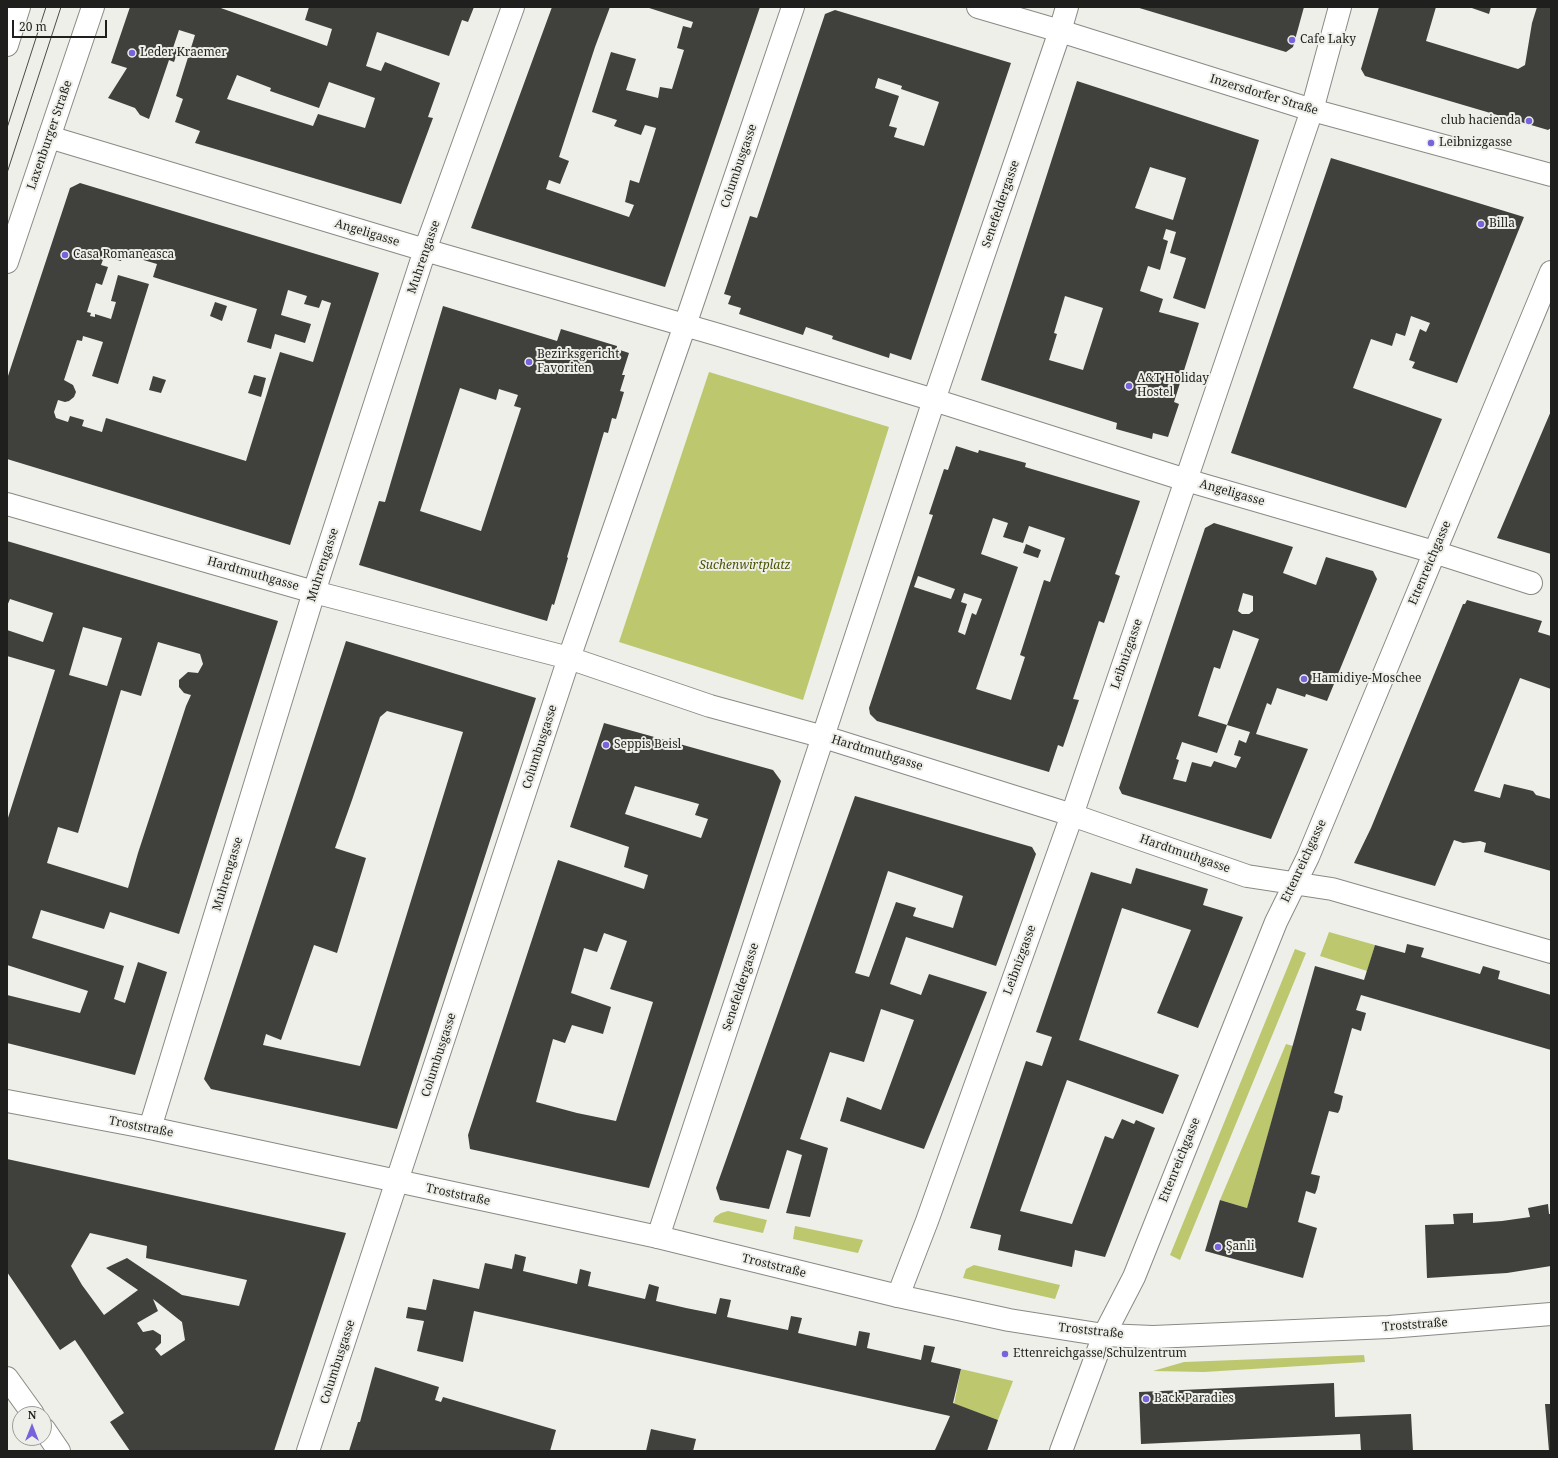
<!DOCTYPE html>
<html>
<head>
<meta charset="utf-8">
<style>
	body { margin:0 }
	#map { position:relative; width:1558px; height:1458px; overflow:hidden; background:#eeefe9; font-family:"Noto Serif",serif }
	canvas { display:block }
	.frame { position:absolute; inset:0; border:8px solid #1f201d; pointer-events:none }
	.north { position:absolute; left:12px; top:1406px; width:40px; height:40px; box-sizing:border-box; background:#eeefe9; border:1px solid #9b9c97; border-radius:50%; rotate:0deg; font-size:11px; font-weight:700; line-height:16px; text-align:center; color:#1f201d }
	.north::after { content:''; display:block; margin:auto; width:14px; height:18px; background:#7863dd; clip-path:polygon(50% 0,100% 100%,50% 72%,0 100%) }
	.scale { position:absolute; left:12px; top:20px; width:95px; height:18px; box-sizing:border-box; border:2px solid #1f201d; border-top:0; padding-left:5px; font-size:12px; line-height:14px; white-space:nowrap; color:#1f201d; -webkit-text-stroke:3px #eeefe9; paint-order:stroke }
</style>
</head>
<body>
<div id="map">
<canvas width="1558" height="1458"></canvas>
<div class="frame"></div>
<div class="north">N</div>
<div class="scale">20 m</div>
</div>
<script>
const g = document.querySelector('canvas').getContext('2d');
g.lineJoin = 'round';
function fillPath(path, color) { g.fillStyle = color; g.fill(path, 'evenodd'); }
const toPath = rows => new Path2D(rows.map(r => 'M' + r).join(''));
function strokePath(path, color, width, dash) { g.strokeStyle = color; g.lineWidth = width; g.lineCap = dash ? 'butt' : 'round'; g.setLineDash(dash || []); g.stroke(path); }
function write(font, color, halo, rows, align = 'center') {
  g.font = font + ' "Noto Serif",serif'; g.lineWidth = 4; g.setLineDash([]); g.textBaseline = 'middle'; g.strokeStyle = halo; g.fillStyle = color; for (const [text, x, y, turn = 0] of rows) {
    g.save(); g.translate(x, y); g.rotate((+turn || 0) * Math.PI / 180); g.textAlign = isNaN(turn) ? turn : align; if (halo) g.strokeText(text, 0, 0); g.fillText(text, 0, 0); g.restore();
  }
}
fillPath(toPath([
	[709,372,889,427,803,700,619,642],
	[1329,932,1375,945,1367,971,1320,956],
	[1295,949,1306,953,1180,1260,1170,1255],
	[1286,1044,1293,1046,1247,1208,1220,1200],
	[728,1211,767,1220,763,1233,713,1222,715,1217,721,1213],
	[795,1226,863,1240,858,1253,793,1239],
	[974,1265,1060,1285,1055,1299,963,1278,966,1269],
	[1364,1355,1365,1362,1204,1372,1153,1371,1184,1362],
	[961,1369,1013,1381,998,1420,954,1404]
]), '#bcc76e');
fillPath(toPath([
	[130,7,218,7,327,46,332,29,305,20,309,7,474,7,468,22,462,20,449,56,377,32,366,66,381,71,385,62,440,83,428,117,433,118,401,204,195,143,200,131,175,122,183,99,176,96,195,35,179,30,173,48,178,50,174,62,169,60,149,119,140,115,135,108,108,98,127,68,111,63],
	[237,75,271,88,270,91,319,108,329,82,375,98,365,128,318,114,313,126,227,99],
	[552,7,610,7,595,47,559,157,569,161,560,184,549,180,546,189,629,217,634,205,625,202,630,180,639,183,656,128,645,125,641,135,614,126,617,120,592,112,611,52,636,59,626,90,658,98,660,87,672,89,684,50,677,48,683,26,691,28,693,22,646,7,760,7,665,287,471,228],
	[1136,7,1304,7,1293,47,1286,52],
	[1379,7,1436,7,1426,41,1518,69,1525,65,1532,23,1537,7,1551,7,1551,128,1548,130,1365,76,1361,69],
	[1469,7,1491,7,1489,14],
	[835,10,1011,63,911,360,890,353,889,358,832,339,833,336,806,327,803,335,739,314,741,308,728,304,731,296,724,294,750,216,757,218,825,14],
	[878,78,902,86,901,89,939,102,924,146,894,137,897,128,889,126,899,96,875,88],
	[1077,81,1259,140,1205,309,1173,298,1186,258,1170,253,1176,232,1166,229,1163,239,1168,241,1160,270,1148,266,1140,291,1163,299,1159,312,1199,323,1174,402,1179,404,1168,437,1153,433,1152,439,1116,429,1117,423,981,380],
	[1150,167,1186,178,1173,220,1135,208],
	[1065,296,1103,308,1083,370,1049,360,1057,334,1054,333],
	[1331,158,1524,217,1457,383,1412,368,1415,362,1409,360,1420,329,1426,332,1430,323,1411,316,1405,336,1396,333,1392,346,1371,339,1353,388,1442,419,1406,508,1231,453],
	[80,183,379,273,290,545,7,459,7,379,70,188],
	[114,251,111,258,121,261,123,254,157,264,153,277,257,309,247,342,271,349,275,334,305,343,311,324,281,315,288,290,307,296,304,304,319,308,322,300,331,303,313,362,280,352,246,461,106,418,102,432,82,426,84,420,70,416,68,422,56,418,54,412,58,400,65,402,69,401,74,397,76,392,73,385,64,380,77,340,82,341,83,336,103,342,92,376,118,384,149,284,118,275,111,301,116,302,111,319,95,314,95,317,90,316,91,313,87,312,96,283,102,285,108,267,101,265,104,257],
	[215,302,227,306,222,321,210,316],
	[443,306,557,341,561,329,617,346,617,349,629,353,622,375,625,375,620,391,624,392,616,419,612,418,608,433,604,432,567,557,568,558,554,605,552,604,547,621,359,565,379,501,385,502],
	[460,388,496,400,499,389,518,395,514,406,521,408,481,531,420,511],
	[254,375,266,378,261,397,248,393],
	[153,376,166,380,161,393,149,390],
	[1551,411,1551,554,1497,538],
	[956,446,978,453,979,450,1026,463,1025,467,1140,501,1115,574,1120,576,1104,623,1099,621,1073,699,1079,700,1063,747,1058,745,1049,772,877,721,870,714,869,708,933,515,929,514,944,469,948,470],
	[993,518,1008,523,1003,537,1023,543,1029,526,1065,538,1050,582,1044,580,1020,655,1025,657,1011,700,976,689,1018,567,981,554],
	[918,576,955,589,951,599,914,587],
	[964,593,982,599,976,615,972,613,965,635,958,632,967,604,961,602],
	[1214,523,1293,547,1283,573,1316,585,1326,557,1373,571,1377,579,1327,701,1306,694,1305,697,1277,688,1271,705,1267,703,1256,734,1308,749,1271,839,1122,794,1119,788,1205,528],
	[1243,593,1253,596,1253,611,1249,614,1242,614,1238,611],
	[1233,630,1259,639,1227,725,1250,732,1246,743,1239,740,1234,755,1241,757,1236,768,1214,761,1211,767,1192,762,1186,782,1173,779,1179,760,1176,759,1182,742,1217,753,1227,725,1198,716,1214,667,1220,669],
	[7,541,278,621,179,934,110,912,104,929,41,910,32,938,124,966,114,999,125,1003,138,962,167,972,135,1075,7,1043,7,995,80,1013,88,991,7,965,7,821,55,670,7,656,7,630,43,642,53,613,10,599,7,606],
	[83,627,122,638,107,686,69,675],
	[158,642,200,654,203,664,198,673,188,672,179,680,179,687,184,693,191,695,186,706,138,853,128,888,47,863,58,827,78,833,121,690,141,696],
	[1026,544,1041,550,1038,558,1023,553],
	[1467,600,1542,621,1538,632,1551,636,1551,689,1520,678,1474,791,1500,798,1504,784,1533,791,1536,795,1551,799,1551,871,1484,852,1486,843,1480,841,1463,843,1454,840,1435,886,1354,863,1371,828,1463,604,1465,604],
	[346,641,536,698,397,1129,211,1089,204,1079],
	[387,711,463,732,360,1066,263,1045,266,1034,281,1040,314,945,337,953,366,858,335,848,352,800,380,717],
	[604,723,773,770,781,781,649,1188,470,1149,468,1135,558,860,644,889,648,875,624,867,629,847,570,827],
	[635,786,699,804,695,815,708,819,701,838,625,814],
	[604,933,627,941,610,989,653,1002,616,1121,577,1113,536,1102,553,1039,565,1043,572,1025,603,1034,611,1007,571,993,584,948,597,952],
	[855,796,1032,847,1036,854,996,966,906,937,890,984,921,995,929,974,987,992,924,1149,840,1121,847,1097,881,1110,914,1020,881,1009,864,1062,830,1052,800,1139,828,1148,810,1217,786,1213,802,1155,787,1150,769,1209,720,1200,716,1188],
	[888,871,963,896,953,928,913,916,916,908,896,902,869,977,855,973],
	[1136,868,1208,889,1203,905,1243,917,1198,1028,1157,1013,1191,930,1122,908,1079,1040,1179,1075,1163,1114,1067,1080,1020,1211,1072,1224,1105,1136,1113,1139,1122,1119,1134,1124,1136,1120,1155,1128,1105,1257,1075,1250,1072,1267,998,1250,1001,1235,970,1228,1026,1061,1042,1066,1052,1037,1036,1032,1091,872,1131,884],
	[1407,944,1424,948,1421,957,1480,974,1483,966,1500,971,1498,979,1551,995,1551,1050,1361,995,1356,1010,1366,1013,1361,1031,1352,1028,1334,1093,1343,1096,1340,1109,1338,1113,1329,1111,1311,1174,1320,1176,1317,1189,1315,1194,1306,1191,1298,1222,1317,1228,1303,1278,1205,1251,1220,1200,1247,1208,1315,966,1364,980,1375,945,1405,953],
	[7,1159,346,1233,274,1451,130,1451,110,1422,124,1413,75,1340,60,1350,7,1272],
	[90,1233,147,1246,146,1258,247,1280,239,1306,182,1295,127,1258,106,1268,138,1290,104,1315,82,1285,71,1266],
	[153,1299,182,1322,185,1340,161,1356,155,1349,161,1343,161,1335,153,1330,143,1332,137,1323,158,1311],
	[1548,1204,1549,1214,1551,1214,1551,1266,1507,1273,1427,1278,1425,1225,1454,1224,1453,1214,1473,1213,1473,1223,1502,1221,1530,1217,1528,1208],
	[515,1254,526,1257,523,1271,577,1284,580,1269,591,1272,588,1286,645,1299,649,1284,659,1287,656,1301,686,1308,716,1314,720,1298,731,1300,727,1317,788,1330,791,1316,802,1318,798,1333,829,1340,856,1346,859,1331,870,1333,867,1348,921,1360,924,1345,935,1347,931,1362,961,1369,953,1403,998,1420,987,1451,936,1451,935,1450,950,1416,474,1311,463,1362,417,1351,424,1321,406,1318,408,1307,426,1310,433,1279,479,1289,485,1263,512,1269],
	[375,1367,439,1387,435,1400,441,1402,443,1397,556,1430,550,1451,349,1451,358,1422,360,1422],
	[1334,1383,1335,1417,1411,1414,1413,1451,1361,1451,1360,1434,1141,1444,1139,1392],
	[1545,1404,1551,1404,1551,1451,1549,1451],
	[651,1429,696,1439,693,1451,646,1451]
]), '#40413c');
const minor = toPath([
	[49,137,425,250,719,335,934,400,1186,480,1434,552,1531,583],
	[7,504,314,592,569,658,710,706,824,737,1072,815,1247,876,1332,889,1551,952],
	[150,1128,314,592,425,250,513,7],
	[658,1237,934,400,1060,31,1067,7],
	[898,1296,927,1221,1072,815,1312,110,1340,7],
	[7,1378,33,1414],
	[44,1429,59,1451],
	[308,1451,569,658,685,325,793,7],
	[1061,1451,1104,1335,1134,1277,1276,922,1308,857,1551,272]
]);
const tertiary = toPath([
	[978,7,1060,31,1312,110,1551,175],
	[7,1101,150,1128,658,1237,898,1296,949,1307,1009,1320,1104,1335,1153,1337,1389,1327,1551,1314]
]);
const primary = toPath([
	[7,45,19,7],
	[7,262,93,7]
]);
strokePath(minor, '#898a85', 24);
strokePath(tertiary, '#898a85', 24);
strokePath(primary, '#898a85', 24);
strokePath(minor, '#fff', 22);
strokePath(tertiary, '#fff', 22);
strokePath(primary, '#fff', 22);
strokePath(toPath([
	[7,128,46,7],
	[7,173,61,7]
]), '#4a4b48', 1);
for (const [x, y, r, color] of [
	[1292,40,4,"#7863dd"],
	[132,53,4,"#7863dd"],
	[1529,121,4,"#7863dd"],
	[1431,143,4,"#7863dd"],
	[1481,224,4,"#7863dd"],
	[65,255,4,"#7863dd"],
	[529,362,4,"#7863dd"],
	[1129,386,4,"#7863dd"],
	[1304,679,4,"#7863dd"],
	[606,745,4,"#7863dd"],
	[1218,1247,4,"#7863dd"],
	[1005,1354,4,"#7863dd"],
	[1146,1399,4,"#7863dd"]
]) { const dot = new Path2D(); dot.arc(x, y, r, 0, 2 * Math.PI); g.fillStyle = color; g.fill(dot); strokePath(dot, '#eeefe9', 1.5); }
write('12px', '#1f201d', '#eeefe9', [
	["Cafe Laky",1300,40],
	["Leder Kraemer",140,53],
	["club hacienda",1521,121,"right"],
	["Leibnizgasse",1439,143],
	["Billa",1489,224],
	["Casa Romaneasca",73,255],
	["Bezirksgericht",537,355],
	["Favoriten",537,369],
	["A&T Holiday",1137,379],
	["Hostel",1137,393],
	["Hamidiye-Moschee",1312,679],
	["Seppis Beisl",614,745],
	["Şanli",1226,1247],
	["Ettenreichgasse/Schulzentrum",1013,1354],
	["Back Paradies",1154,1399]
], 'left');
write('12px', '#1f201d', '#eeefe9', [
	["Inzersdorfer Straße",1264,95,17],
	["Laxenburger Straße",50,135,-71],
	["Columbusgasse",739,166,-71],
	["Senefeldergasse",1001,204,-71],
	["Angeligasse",367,233,17],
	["Muhrengasse",424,257,-71],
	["Angeligasse",1232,493,16],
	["Ettenreichgasse",1430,563,-67],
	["Muhrengasse",323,565,-72],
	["Hardtmuthgasse",253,574,16],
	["Leibnizgasse",1127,654,-71],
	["Columbusgasse",540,747,-72],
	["Hardtmuthgasse",877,753,17],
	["Hardtmuthgasse",1185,854,19],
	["Ettenreichgasse",1304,861,-65],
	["Muhrengasse",228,874,-73],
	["Leibnizgasse",1020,960,-70],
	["Senefeldergasse",741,987,-72],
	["Columbusgasse",439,1055,-72],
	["Troststraße",141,1127,11],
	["Ettenreichgasse",1180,1160,-68],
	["Troststraße",458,1195,12],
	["Troststraße",774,1266,14],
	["Troststraße",1415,1325,-4],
	["Troststraße",1091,1331,6],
	["Columbusgasse",338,1362,-72]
]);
write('italic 12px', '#4c5200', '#eeefe9', [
	["Suchenwirtplatz",745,566]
]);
</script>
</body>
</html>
